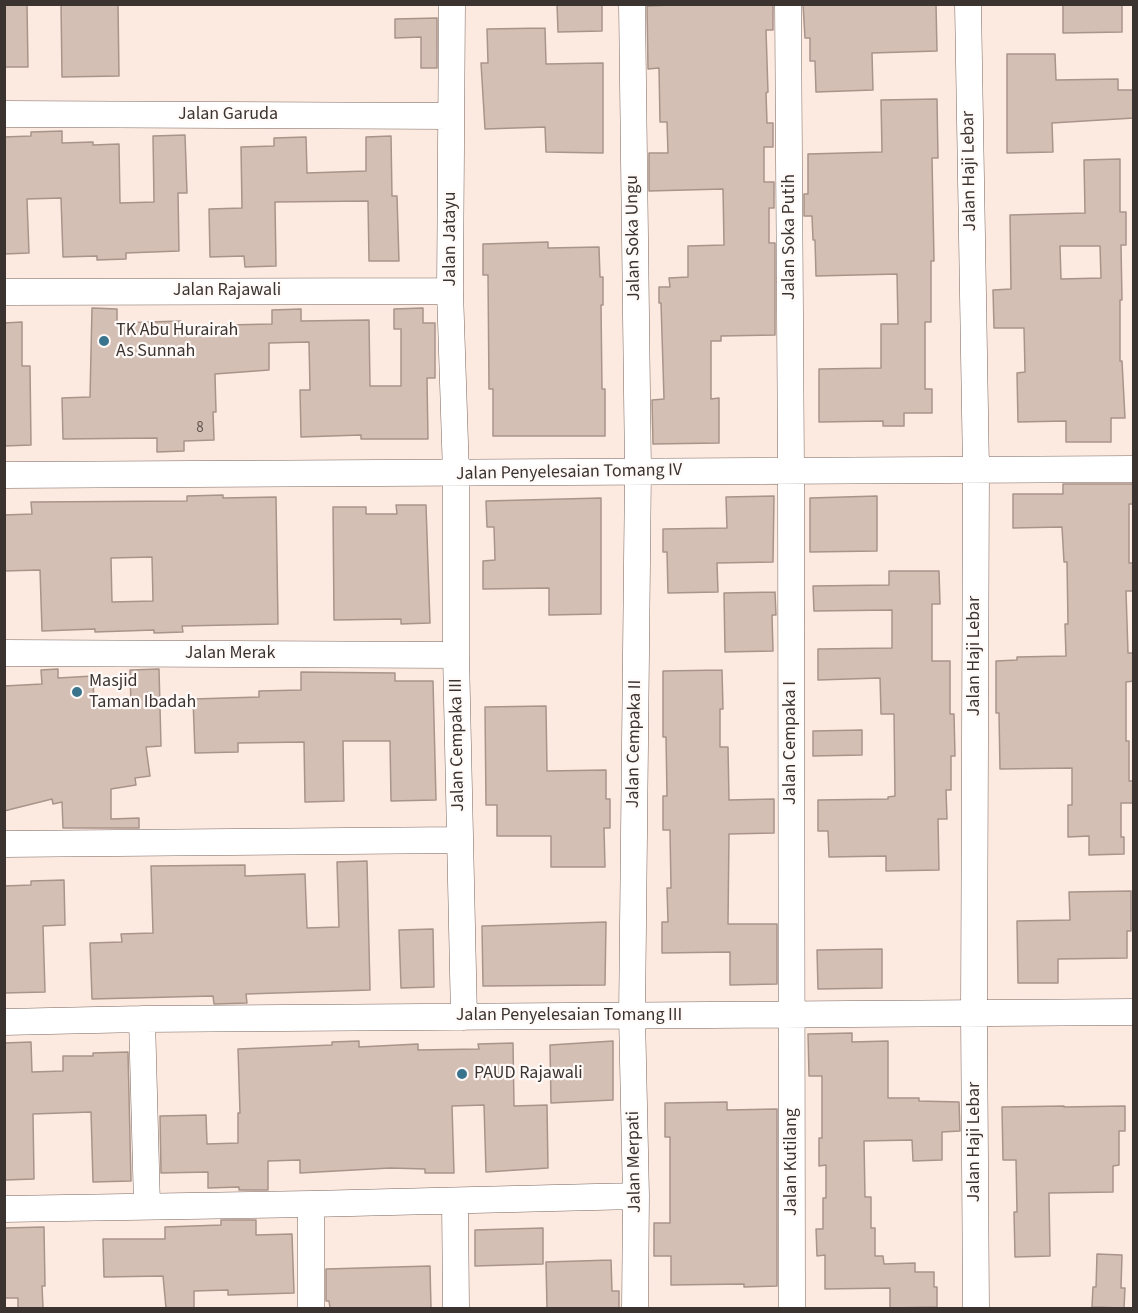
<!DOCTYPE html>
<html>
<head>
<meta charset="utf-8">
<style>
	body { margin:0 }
	#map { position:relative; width:1138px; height:1313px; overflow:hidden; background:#fceae1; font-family:"Source Sans 3",sans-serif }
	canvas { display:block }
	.frame { position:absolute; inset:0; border:6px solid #3b332f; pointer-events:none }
</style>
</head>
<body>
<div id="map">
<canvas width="1138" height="1313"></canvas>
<div class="frame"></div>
</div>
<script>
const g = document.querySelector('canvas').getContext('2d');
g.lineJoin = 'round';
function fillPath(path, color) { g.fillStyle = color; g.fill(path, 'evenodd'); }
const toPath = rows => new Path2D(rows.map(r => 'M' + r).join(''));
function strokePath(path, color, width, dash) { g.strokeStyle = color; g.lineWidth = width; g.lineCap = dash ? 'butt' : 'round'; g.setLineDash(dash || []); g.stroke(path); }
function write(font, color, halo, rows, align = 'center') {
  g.font = font + ' "Source Sans 3",sans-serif'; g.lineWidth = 4.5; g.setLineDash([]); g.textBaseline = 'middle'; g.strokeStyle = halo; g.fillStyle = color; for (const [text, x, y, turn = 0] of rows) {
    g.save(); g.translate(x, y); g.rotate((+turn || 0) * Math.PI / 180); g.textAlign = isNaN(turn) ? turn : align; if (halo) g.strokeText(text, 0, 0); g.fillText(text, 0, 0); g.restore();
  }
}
const building = toPath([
	[4,4,27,4,28,67,4,67,4,4],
	[61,4,118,4,119,76,62,77,61,4],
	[557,4,602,4,602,31,558,32,557,4],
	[694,4,773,4,773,30,766,30,768,92,766,93,767,123,773,123,773,147,764,147,764,182,774,182,774,208,769,208,769,243,775,243,775,335,721,336,721,341,711,341,711,399,719,398,719,443,653,444,652,400,664,399,661,303,659,303,659,287,670,287,669,278,688,277,688,246,724,245,723,189,649,191,649,153,668,153,667,122,660,122,659,68,648,69,647,6,694,4],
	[803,4,936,4,937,51,872,53,873,90,816,92,815,61,810,61,810,38,805,38,803,4],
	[1063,4,1122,4,1122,32,1063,33,1063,4],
	[437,18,437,68,421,68,421,37,395,38,395,19,437,18],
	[545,28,546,64,603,63,603,153,546,152,545,127,485,129,481,63,488,63,487,29,545,28],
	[1007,54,1055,54,1056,80,1118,79,1118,90,1134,90,1134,118,1052,123,1053,152,1007,153,1007,54],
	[937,99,938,158,932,158,934,261,931,261,931,322,925,322,925,389,932,389,932,413,904,413,904,426,883,426,883,421,819,422,819,369,881,368,881,324,898,324,897,274,816,276,815,240,813,240,812,216,804,216,804,194,808,194,808,154,882,152,881,100,937,99],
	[62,131,62,143,93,142,93,145,119,144,120,203,154,202,153,136,185,135,187,193,178,193,179,251,126,253,126,259,97,260,97,256,63,257,61,198,27,199,29,253,4,254,4,137,31,136,31,132,62,131],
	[391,136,392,196,397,196,399,261,369,261,368,201,275,202,276,266,245,267,244,256,210,257,209,209,242,208,241,147,274,146,274,138,306,137,307,173,366,171,366,137,391,136],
	[1120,159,1120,212,1126,212,1126,245,1121,245,1122,300,1120,300,1120,361,1122,361,1125,418,1111,418,1111,442,1066,442,1066,421,1018,422,1017,373,1025,372,1024,328,994,328,993,290,1011,289,1010,215,1085,213,1084,160,1120,159],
	[1060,246,1100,246,1101,278,1061,279,1060,246],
	[548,242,548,248,599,247,600,277,603,277,603,305,601,305,602,389,605,389,605,436,493,436,493,389,489,389,488,275,483,275,483,244,548,242],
	[92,308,117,309,117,323,181,321,181,326,272,324,272,310,301,309,301,321,369,320,370,386,401,386,401,329,394,329,394,309,423,308,423,323,435,323,435,378,427,378,428,439,361,439,361,435,301,437,300,390,310,390,309,342,269,343,269,370,215,374,216,412,213,412,214,440,184,441,184,451,157,452,157,438,63,439,62,398,90,397,92,308],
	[22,322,22,366,30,366,31,445,4,446,4,323,22,322],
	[1063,484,1134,484,1134,504,1129,504,1129,563,1134,563,1134,591,1126,591,1128,653,1134,653,1134,681,1126,682,1126,741,1129,741,1129,781,1134,781,1134,803,1121,803,1121,837,1124,837,1124,854,1089,855,1089,836,1068,837,1068,805,1072,805,1072,768,1000,769,999,713,996,713,996,661,1017,660,1017,657,1066,656,1065,624,1068,624,1067,562,1064,562,1062,527,1013,528,1013,494,1063,494,1063,484],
	[223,495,223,498,276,497,278,624,182,626,183,632,154,633,154,630,95,632,95,629,42,631,40,570,4,571,4,515,32,514,31,502,187,501,187,496,223,495],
	[152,557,153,601,112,602,111,558,152,557],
	[774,496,773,562,717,563,718,592,668,593,667,552,663,552,663,529,727,528,726,497,774,496],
	[877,496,877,551,810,552,810,498,877,496],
	[601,498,601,614,549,615,549,588,483,589,483,561,495,560,494,527,487,527,486,501,601,498],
	[396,505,426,505,430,623,401,624,401,619,334,620,333,507,366,507,366,514,397,514,396,505],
	[889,571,939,571,940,604,932,604,932,661,950,661,950,714,954,714,955,756,951,756,951,790,946,790,947,819,938,819,939,870,886,871,886,856,829,857,828,831,818,831,818,800,888,799,888,797,895,796,894,714,881,714,880,678,818,680,818,649,892,648,892,610,814,611,813,586,889,585,889,571],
	[775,592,776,615,772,615,773,651,725,652,724,593,775,592],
	[58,669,58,678,93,676,94,706,131,705,130,670,159,669,161,746,146,747,150,776,135,778,136,785,111,789,111,819,139,818,139,828,63,828,62,802,53,804,52,799,4,811,4,686,42,684,41,670,58,669],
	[722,670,723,709,720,709,720,747,728,747,729,800,774,799,774,833,729,834,728,924,777,924,777,984,730,985,730,952,662,953,662,922,668,922,667,888,671,888,670,830,663,830,663,796,667,796,666,737,663,737,663,671,722,670],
	[301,672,395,673,395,681,433,681,436,800,391,801,390,741,343,741,344,801,305,802,304,742,238,743,238,752,195,753,193,699,259,697,259,691,301,690,301,672],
	[546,706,547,771,606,770,606,799,610,799,610,828,604,828,605,867,551,867,551,836,497,836,497,805,486,805,485,707,546,706],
	[862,730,862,755,813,756,813,731,862,730],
	[367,861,370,990,246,994,247,1003,214,1004,213,996,92,999,90,943,122,942,121,934,153,933,151,866,245,865,245,876,305,874,307,928,339,927,337,862,367,861],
	[64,880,65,925,43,926,45,992,4,993,4,886,31,885,31,881,64,880],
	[1131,891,1131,931,1127,931,1127,958,1058,959,1058,983,1018,983,1017,921,1070,920,1069,892,1131,891],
	[606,922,605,985,483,986,482,926,606,922],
	[433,929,434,987,401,988,399,930,433,929],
	[882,949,882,988,818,989,817,950,882,949],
	[852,1033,852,1042,888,1041,888,1098,919,1098,919,1101,959,1102,960,1131,942,1132,942,1160,913,1161,912,1140,864,1141,865,1197,871,1197,871,1228,875,1228,875,1256,883,1256,884,1264,915,1263,915,1272,934,1272,934,1287,937,1287,937,1307,890,1308,890,1288,825,1289,825,1255,817,1256,816,1229,823,1229,823,1198,826,1198,826,1165,819,1166,819,1138,822,1138,822,1076,809,1076,808,1034,852,1033],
	[359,1041,359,1047,418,1044,418,1050,479,1049,478,1044,513,1043,514,1106,547,1105,548,1168,486,1172,484,1105,452,1106,454,1173,425,1173,425,1169,390,1168,300,1173,300,1160,268,1161,268,1190,239,1190,239,1187,208,1188,208,1172,161,1173,160,1116,206,1115,207,1144,238,1143,238,1113,240,1113,238,1049,332,1045,332,1042,359,1041],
	[613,1041,613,1100,551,1103,550,1045,613,1041],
	[31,1042,32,1072,63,1071,63,1056,93,1056,93,1053,128,1052,131,1181,93,1182,91,1112,33,1114,34,1179,5,1180,4,1043,31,1042],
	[727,1102,727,1110,777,1109,777,1286,744,1287,744,1284,671,1285,671,1256,654,1256,654,1223,670,1223,670,1137,665,1137,665,1103,727,1102],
	[1064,1106,1064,1107,1125,1106,1125,1131,1119,1131,1119,1165,1113,1166,1113,1192,1049,1193,1050,1256,1015,1257,1014,1212,1017,1212,1016,1160,1003,1160,1002,1107,1064,1106],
	[221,1220,256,1220,256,1235,292,1234,294,1293,228,1295,228,1290,194,1291,194,1308,166,1308,163,1276,104,1277,103,1239,165,1239,165,1227,221,1225,221,1220],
	[44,1227,45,1286,42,1286,43,1308,18,1308,18,1298,4,1298,4,1228,44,1227],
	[543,1228,543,1264,475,1266,475,1230,543,1228],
	[1097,1254,1122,1255,1121,1288,1125,1288,1124,1308,1092,1307,1093,1287,1096,1287,1097,1254],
	[611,1260,612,1291,619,1291,619,1308,547,1308,546,1262,611,1260],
	[430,1266,431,1308,330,1308,329,1301,326,1301,326,1269,430,1266]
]);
fillPath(building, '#d4bfb4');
strokePath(building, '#a9948a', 1.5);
const minor = toPath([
	[452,4,450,291,456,474,456,655,464,1017],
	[632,4,638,471,632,1016,636,1196,635,1308],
	[788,4,791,470,792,1308],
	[968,4,976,470,974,1014,976,1308],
	[4,114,451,116],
	[4,292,450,291],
	[4,475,1134,469],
	[4,653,456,655],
	[4,844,460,840],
	[142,1019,147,1205],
	[4,1022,142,1019,1134,1012],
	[455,1201,456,1308],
	[311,1204,311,1308],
	[4,1209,311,1204,636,1196]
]);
strokePath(minor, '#7a665d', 27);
strokePath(minor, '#fff', 26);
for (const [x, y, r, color] of [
	[104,341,6,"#39748c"],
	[77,692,6,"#39748c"],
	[462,1074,6,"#39748c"]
]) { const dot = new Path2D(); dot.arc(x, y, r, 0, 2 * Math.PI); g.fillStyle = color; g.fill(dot); strokePath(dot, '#fffaf8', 2); }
write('15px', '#615650', null, [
	["8",200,429]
]);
write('18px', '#3b332f', '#fffaf8', [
	["Jalan Garuda",228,115],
	["Jalan Haji Lebar",970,171,-91],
	["Jalan Soka Putih",790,237,-90],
	["Jalan Soka Ungu",634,238,-91],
	["Jalan Jatayu",451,239,-90],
	["Jalan Rajawali",227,291],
	["Jalan Penyelesaian Tomang IV",569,473,-1],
	["Jalan Merak",230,654],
	["Jalan Haji Lebar",975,656,-90],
	["Jalan Cempaka I",791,743,-90],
	["Jalan Cempaka II",635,744,-89],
	["Jalan Cempaka III",458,745,-91],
	["Jalan Penyelesaian Tomang III",569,1016],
	["Jalan Haji Lebar",975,1142,-90],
	["Jalan Merpati",635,1162,-91],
	["Jalan Kutilang",792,1162,-90]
]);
write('18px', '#3b332f', '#fffaf8', [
	["TK Abu Hurairah",116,331],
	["As Sunnah",116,352],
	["Masjid",89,682],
	["Taman Ibadah",89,703],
	["PAUD Rajawali",474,1074]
], 'left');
</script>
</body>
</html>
